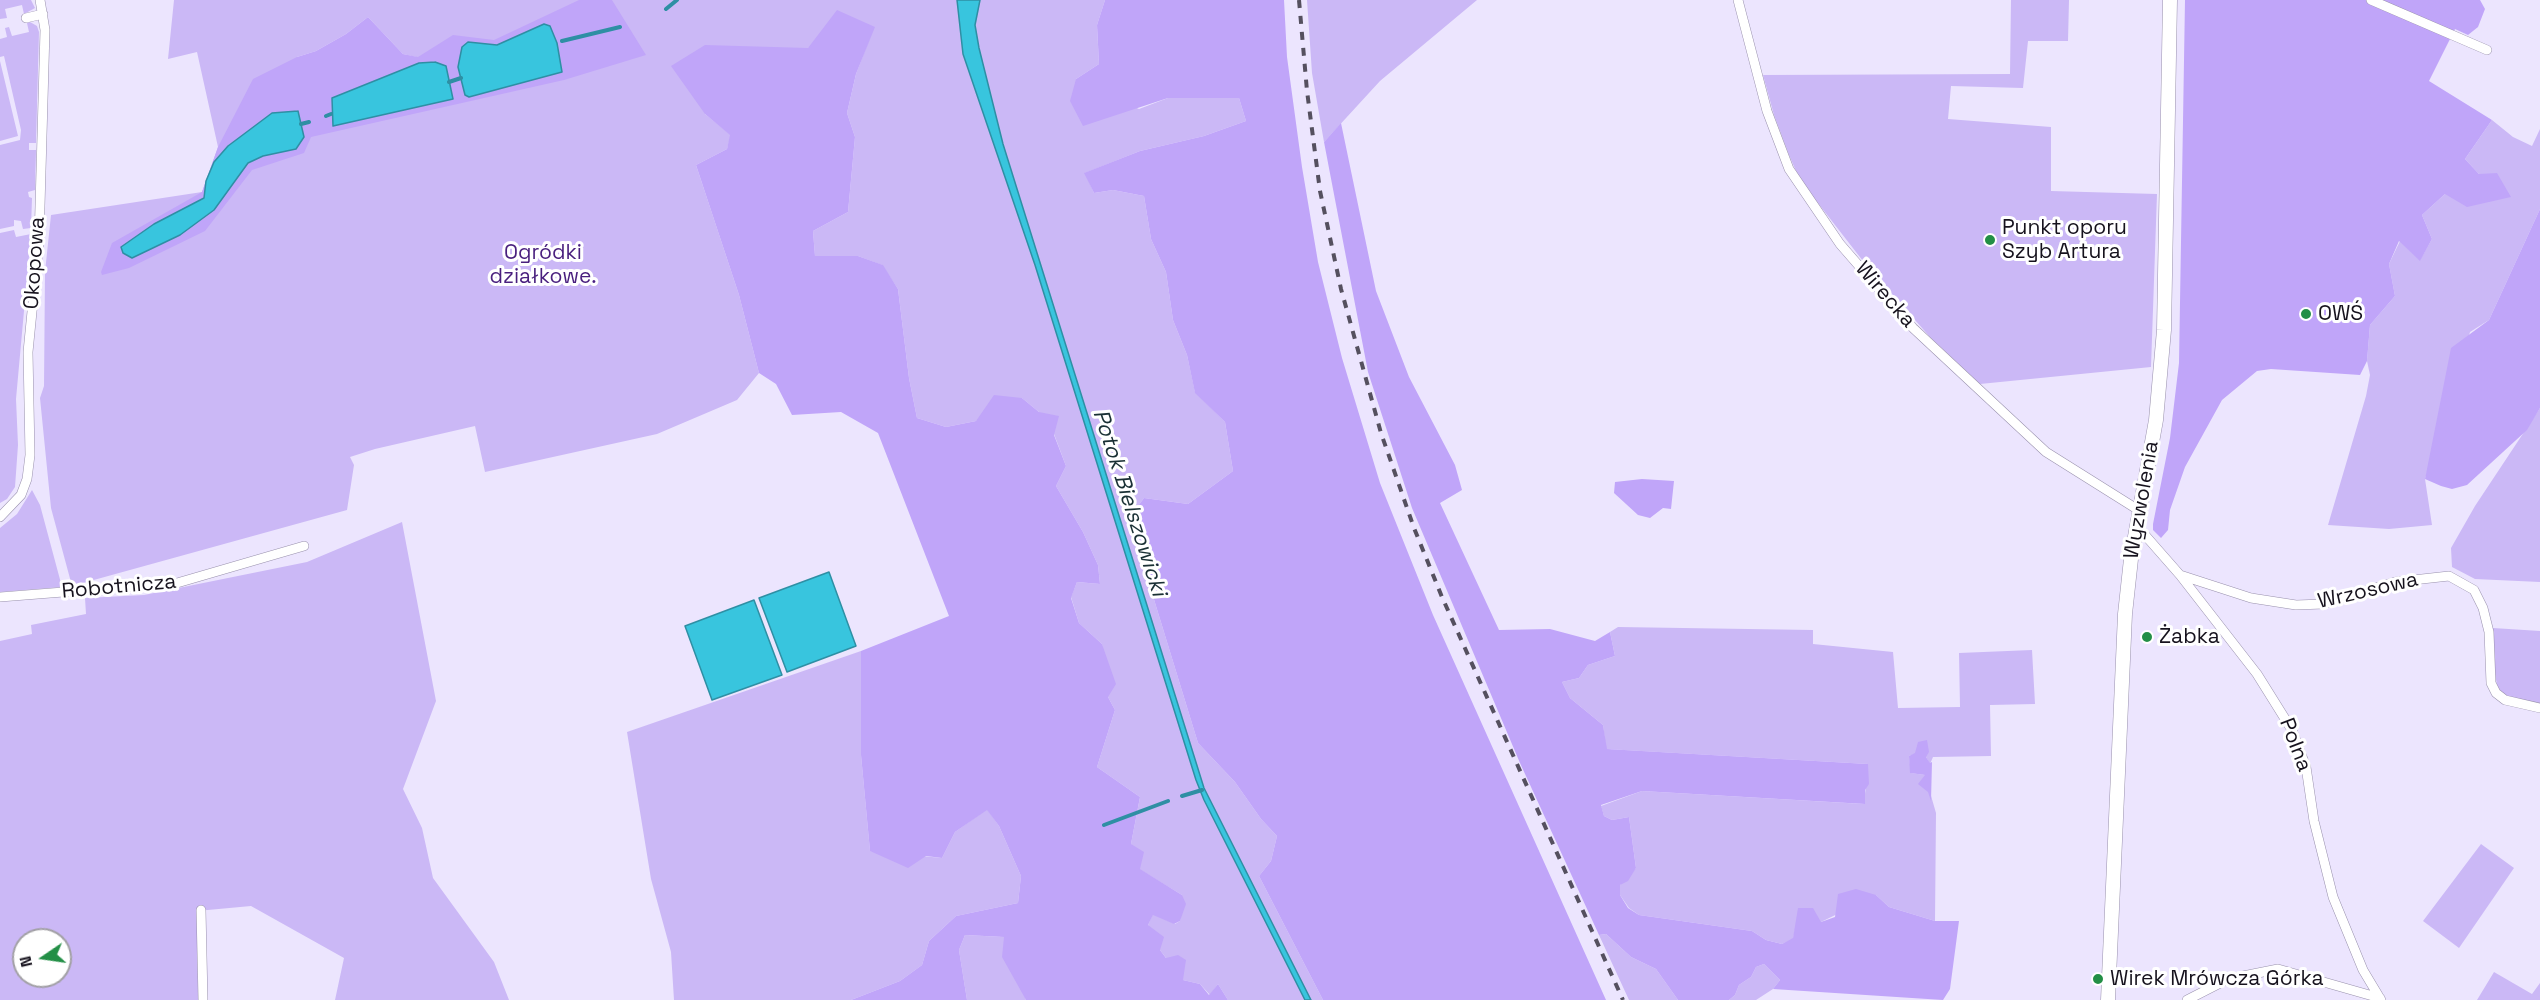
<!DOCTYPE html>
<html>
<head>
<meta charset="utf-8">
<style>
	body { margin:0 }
	#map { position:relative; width:2540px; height:1000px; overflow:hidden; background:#ece5fe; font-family:"Space Grotesk",sans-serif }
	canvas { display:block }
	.north { position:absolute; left:12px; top:928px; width:60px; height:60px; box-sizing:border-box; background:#fff; border:2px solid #a2a0a5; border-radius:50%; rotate:257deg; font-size:16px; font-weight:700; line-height:24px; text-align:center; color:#16121d }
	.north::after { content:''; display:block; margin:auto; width:21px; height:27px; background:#238f46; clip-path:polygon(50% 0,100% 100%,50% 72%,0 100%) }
</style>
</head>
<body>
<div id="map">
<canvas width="2540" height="1000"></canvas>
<div class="north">N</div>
</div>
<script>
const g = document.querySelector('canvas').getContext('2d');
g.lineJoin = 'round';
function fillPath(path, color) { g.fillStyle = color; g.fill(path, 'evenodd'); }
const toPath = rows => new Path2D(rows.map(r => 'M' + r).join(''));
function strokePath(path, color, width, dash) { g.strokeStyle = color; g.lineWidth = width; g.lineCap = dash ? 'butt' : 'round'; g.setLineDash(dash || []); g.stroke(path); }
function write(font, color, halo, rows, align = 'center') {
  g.font = font + ' "Space Grotesk",sans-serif'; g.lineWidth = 6; g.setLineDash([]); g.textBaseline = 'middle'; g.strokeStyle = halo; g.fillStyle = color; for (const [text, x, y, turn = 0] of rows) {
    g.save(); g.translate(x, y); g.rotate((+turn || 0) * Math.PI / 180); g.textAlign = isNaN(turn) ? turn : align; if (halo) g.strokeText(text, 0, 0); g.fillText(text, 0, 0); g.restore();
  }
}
fillPath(toPath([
	[0,0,31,0,35,8,24,14,22,5,5,9,7,18,0,19],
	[174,0,957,0,963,54,1035,265,1204,801,1305,1000,1228,1000,1218,984,1210,995,1200,984,1183,980,1160,950,1148,925,1153,914,1175,924,1180,921,1182,895,1139,869,1131,844,1140,797,1097,767,1115,710,1108,697,1102,644,1079,623,1071,597,1077,582,1100,584,1098,565,1083,532,1056,486,1066,466,1054,434,1039,412,1022,398,976,421,946,427,917,418,909,378,898,289,882,265,858,256,815,256,813,231,848,212,855,137,847,113,856,74,874,27,808,48,761,48,705,114,731,135,727,149,696,165,739,295,759,373,737,400,657,434,485,472,475,426,375,449,350,457,354,465,347,510,72,586,51,508,40,398,44,386,45,272,51,215,202,192,218,147,197,52,168,59],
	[368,17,403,54,416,57,297,57,316,51,346,34],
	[980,0,1105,0,1097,25,1099,64,1076,79,1139,109,1168,98,1239,98,1246,121,1204,136,1140,151,1085,173,1094,193,1113,190,1144,196,1151,239,1166,272,1173,320,1187,355,1195,392,1225,422,1233,471,1188,504,1144,498,1129,518,1198,743,1235,782,1261,819,1277,836,1271,861,1259,876,1323,1000,1311,1000,1204,788,1003,144,979,48,975,25],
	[1307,0,1477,0,1380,81,1324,142,1312,73],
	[2011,0,2069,0,2068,41,2028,41,2023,88,1951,86,1948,119,2051,127,2051,191,2157,194,2151,367,1980,384,1930,337,1863,261,1800,180,1789,155,1774,115,1763,75,2010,74],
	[30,22,37,26,39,32,36,143,29,143,29,150,36,150,35,190,28,192,29,197,32,198,31,228,23,229,21,221,14,220,14,226,0,229,0,145,20,140,21,130,4,56,0,57,0,39,7,37,5,28,9,27,12,36,29,32,27,23],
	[0,61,18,136,0,141],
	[2492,120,2513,137,2532,146,2540,129,2540,209,2489,320,2470,332,2425,479,2432,525,2389,529,2328,525,2366,396,2370,375,2367,361,2370,325,2395,296,2389,264,2400,241,2420,260,2432,239,2422,215,2445,194,2479,174,2465,159],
	[14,230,16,237,31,234,16,399,18,445,15,487,7,499,0,503,0,233],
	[2540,408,2540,582,2475,579,2452,567,2451,548,2475,506],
	[32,490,40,505,62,587,0,592,0,528,17,514],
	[402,522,436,701,403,789,422,828,433,878,494,962,509,1000,335,1000,344,958,251,906,197,911,198,1000,0,1000,0,641,32,634,31,625,86,614,85,598,144,595,307,562],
	[24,940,60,940,60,976,24,976],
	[1618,627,1813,630,1813,644,1893,652,1898,708,1960,707,1959,653,2032,650,2035,704,1990,705,1991,756,1933,757,1930,764,1926,757,1915,754,1909,756,1911,773,1925,775,1936,813,1935,921,1889,907,1876,895,1821,922,1797,921,1793,939,1782,944,1766,940,1752,931,1639,915,1629,908,1620,895,1620,885,1636,868,1629,817,1612,820,1604,816,1601,806,1642,791,1864,804,1868,764,1606,749,1603,725,1570,698,1562,682,1579,678,1588,665,1615,656,1610,632],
	[2493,628,2540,631,2540,703,2509,698,2498,689,2495,675],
	[861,651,861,755,870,851,942,858,955,832,987,809,999,826,1021,876,1018,903,956,916,929,941,922,965,900,981,851,1000,674,1000,671,952,651,879,627,732],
	[2481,844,2514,868,2459,948,2423,921],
	[1606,934,1631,957,1656,969,1678,1000,1629,1000,1599,935],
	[965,935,1004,937,1026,1000,967,1000,959,950],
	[1764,964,1780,980,1773,989,1756,1000,1729,1000,1735,995,1739,985,1751,977,1756,967],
	[2494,972,2532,994,2540,983,2540,1000,2477,1000]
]), '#cbb8f6');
fillPath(toPath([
	[579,0,612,0,646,55,564,80,311,137,304,153,252,170,205,231,129,268,102,275,101,272,112,243,202,192,218,147,253,79,297,57,316,51,346,34,368,17,403,54,418,57,453,35,494,40],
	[1105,0,1284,0,1287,57,1302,167,1318,262,1342,358,1380,483,1433,615,1606,1000,1323,1000,1259,876,1271,861,1277,836,1261,819,1235,782,1198,743,1129,518,1144,498,1188,504,1233,471,1225,422,1195,393,1187,355,1173,320,1166,272,1151,239,1144,196,1113,190,1094,193,1084,173,1140,151,1204,136,1246,121,1239,98,1168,98,1083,126,1070,101,1076,79,1099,64,1097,25],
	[2185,0,2480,0,2485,9,2478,27,2468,35,2455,29,2429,81,2492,120,2465,159,2479,174,2497,173,2511,197,2467,207,2445,194,2422,215,2432,239,2420,261,2399,241,2389,264,2395,296,2370,325,2367,361,2360,375,2271,369,2257,371,2222,400,2185,467,2170,510,2168,530,2161,538,2153,530,2153,524,2170,438,2179,363],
	[837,10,875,27,856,74,847,113,855,137,848,212,813,231,815,256,858,256,883,265,898,289,909,378,917,418,946,427,976,421,994,395,1022,398,1039,412,1059,416,1054,435,1066,466,1056,486,1083,532,1098,565,1100,584,1077,582,1071,598,1079,623,1102,644,1116,684,1108,697,1115,710,1097,767,1140,797,1131,844,1144,852,1140,869,1182,895,1186,904,1180,921,1174,924,1153,915,1148,925,1164,937,1160,950,1166,958,1178,955,1186,960,1183,980,1200,984,1209,995,1218,984,1228,1000,1026,1000,1002,957,1004,937,965,935,959,950,967,1000,851,1000,900,981,922,965,929,941,956,916,1018,903,1021,876,999,826,987,810,955,832,942,858,926,856,908,868,870,851,861,755,861,651,949,616,878,433,841,412,792,415,776,384,759,373,739,295,696,165,727,149,730,135,705,114,671,66,705,45,808,48],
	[1341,123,1376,291,1409,377,1455,465,1462,490,1440,503,1499,630,1550,629,1595,641,1610,632,1615,656,1588,665,1579,678,1562,682,1570,698,1603,725,1607,749,1868,764,1869,784,1865,790,1865,804,1642,791,1601,805,1604,816,1612,820,1629,817,1636,868,1628,881,1620,885,1620,895,1628,908,1639,915,1752,931,1766,940,1782,944,1793,938,1798,908,1813,908,1821,922,1835,917,1838,894,1856,889,1876,895,1889,907,1935,921,1959,921,1950,989,1943,1000,1773,989,1780,980,1764,964,1756,967,1751,977,1739,985,1735,995,1729,1000,1678,1000,1656,969,1631,957,1606,934,1599,935,1520,763,1412,508,1368,372,1324,142],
	[2540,209,2540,408,2527,430,2467,485,2452,489,2441,486,2425,479,2451,348,2489,320],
	[1642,479,1674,481,1671,509,1663,508,1650,518,1638,515,1614,493,1615,482],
	[1927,740,1929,752,1926,757,1930,763,1932,762,1931,801,1928,792,1918,784,1925,775,1910,773,1909,756,1915,753,1918,742]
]), '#c0a5f9');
const water = toPath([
	[957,0,980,0,975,25,979,48,1003,144,1204,788,1311,1000,1305,1000,1204,800,1196,780,1035,265,963,54,957,0],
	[544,24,550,26,557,43,562,72,469,97,465,95,458,67,462,47,468,42,497,45,544,24],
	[435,62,446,66,453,99,333,126,332,98,419,63,435,62],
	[298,111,304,137,296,149,263,156,248,163,214,210,180,235,132,258,123,253,121,247,154,224,204,198,206,181,214,162,228,146,272,113,298,111],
	[829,572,856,646,787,672,759,598,829,572],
	[754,600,782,675,712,700,685,626,754,600]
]);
fillPath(water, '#38c5de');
strokePath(water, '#2e8fa4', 1.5);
strokePath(toPath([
	[666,9,677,0],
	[562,41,620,27],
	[449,82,461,78],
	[326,116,331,114],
	[301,124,309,122],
	[1182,796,1202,790],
	[1104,825,1168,801]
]), '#2e8fa4', 4);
const street = toPath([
	[1738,0,1767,111,1789,169,1840,244,1913,328,2046,452,2140,511],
	[2371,0,2487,50],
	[26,18,43,14],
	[0,517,21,495,27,479,30,455,28,352,39,241,45,30,40,0],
	[2137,526,2180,575,2257,674,2292,730,2306,767,2314,821,2333,897,2363,970,2381,1000],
	[2180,575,2251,598,2296,605,2323,604,2395,582,2449,576,2474,590,2483,608,2489,632,2491,683,2496,693,2505,700,2540,708],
	[0,597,177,583,304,546],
	[201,910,203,1000],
	[2187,1000,2228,979,2278,969,2380,998]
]);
const secondary = toPath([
	[2108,1000,2125,614,2131,559,2156,420,2164,330,2170,0]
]);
strokePath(street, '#9991ad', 10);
strokePath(secondary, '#9991ad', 15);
strokePath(street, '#fff', 9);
strokePath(secondary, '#fff', 14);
strokePath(toPath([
	[1299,0,1307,91,1320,191,1341,289,1381,433,1414,528,1442,597,1623,1000]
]), '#55505f', 4, [8, 8]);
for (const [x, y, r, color] of [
	[1990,240,6,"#238f46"],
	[2306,314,6,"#238f46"],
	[2147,637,6,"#238f46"],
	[2098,979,6,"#238f46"]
]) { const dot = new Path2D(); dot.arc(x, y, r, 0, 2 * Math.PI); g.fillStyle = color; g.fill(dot); strokePath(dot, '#fff', 2); }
write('21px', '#16121d', '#fff', [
	["Punkt oporu",2002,228],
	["Szyb Artura",2002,252],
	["OWŚ",2318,314],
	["Żabka",2159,637],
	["Wirek Mrówcza Górka",2110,979]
], 'left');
write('21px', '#491f7e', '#fff', [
	["Ogródki",543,253],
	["działkowe.",543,277]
]);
write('21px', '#16121d', '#fff', [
	["Okopowa",35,263,-86],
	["Wirecka",1885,295,49],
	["Wyzwolenia",2142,500,-80],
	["Robotnicza",119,587,-5],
	["Wrzosowa",2368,591,-13],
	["Polna",2295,745,69]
]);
write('italic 22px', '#1a3035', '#fff', [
	["Potok Bielszowicki",1129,503,72]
]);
</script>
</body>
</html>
